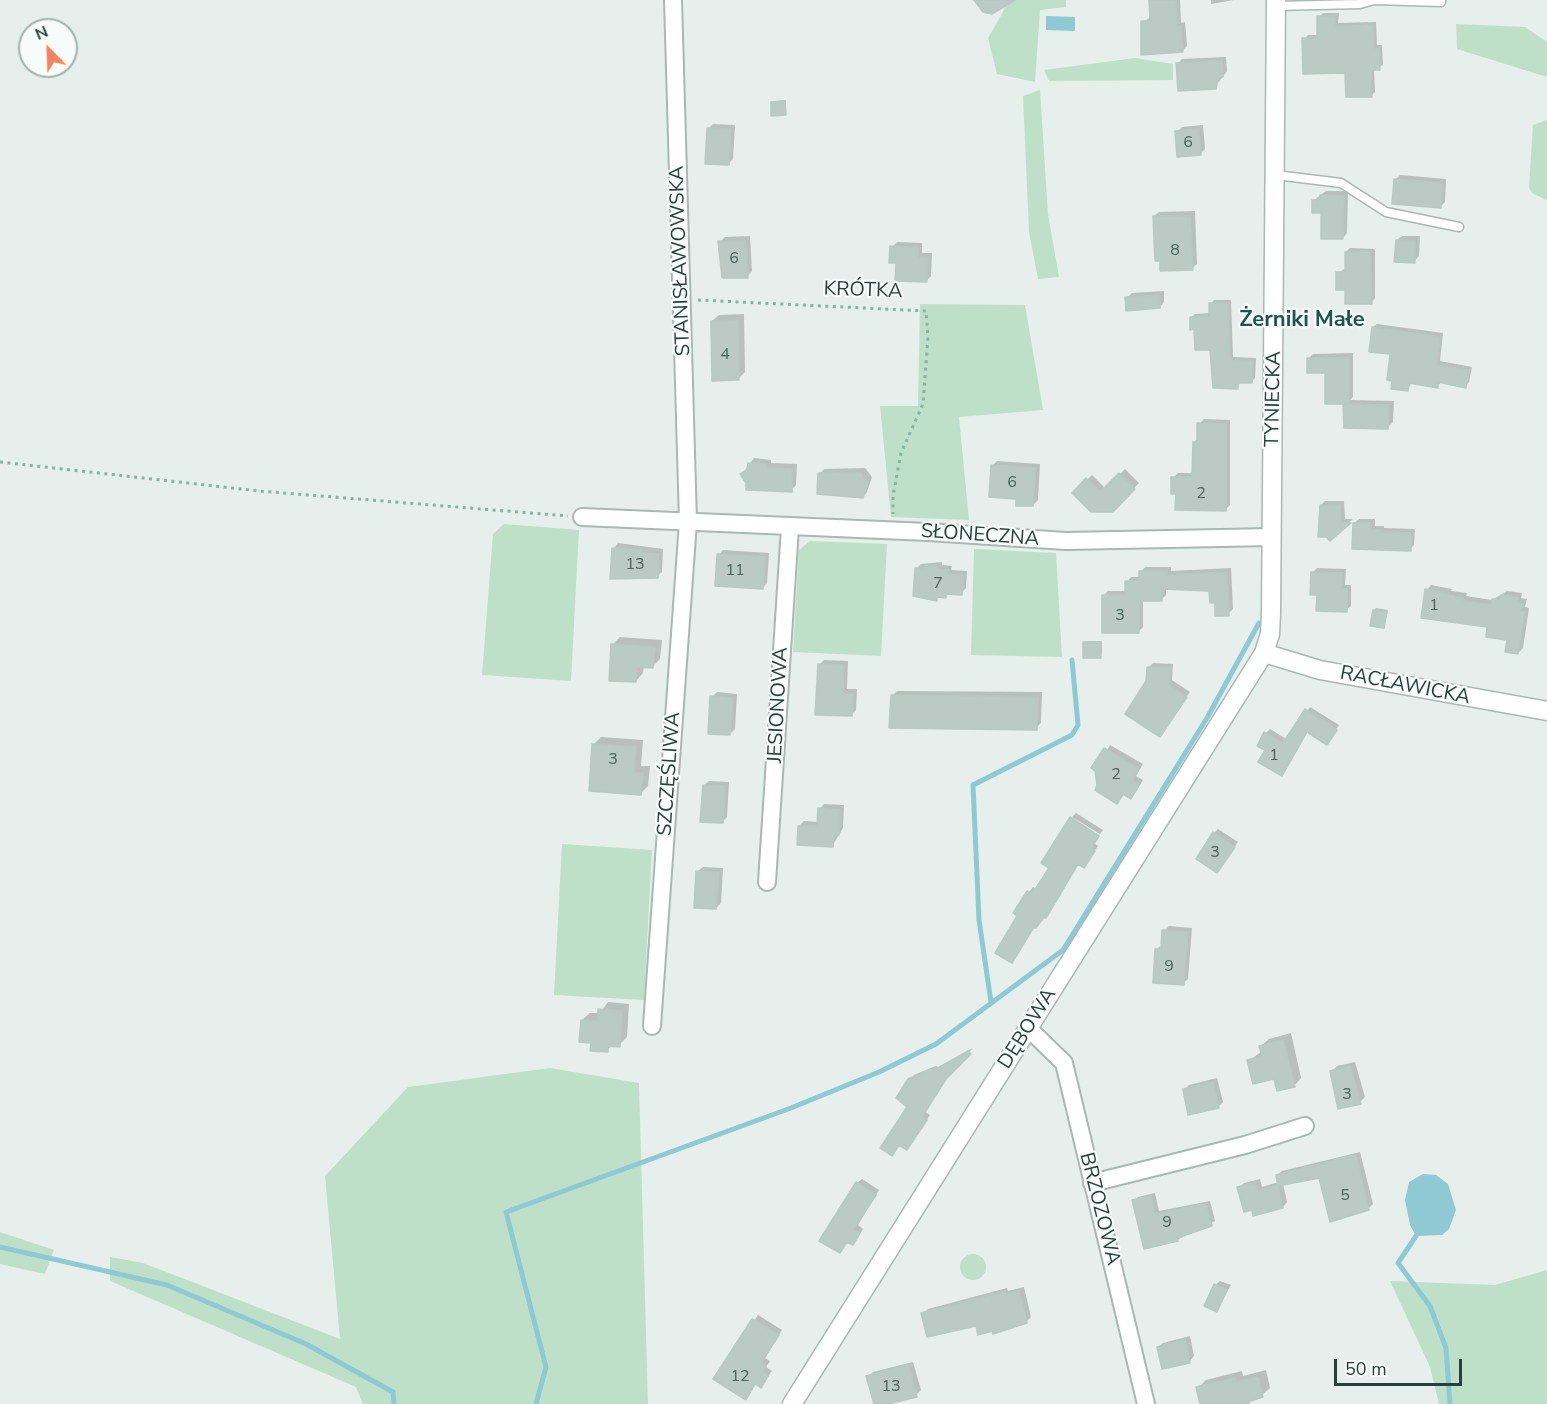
<!DOCTYPE html>
<html>
<head>
<meta charset="utf-8">
<style>
	body { margin:0 }
	#map { position:relative; width:1547px; height:1404px; overflow:hidden; background:#e6efeb; font-family:"Nunito Sans",sans-serif }
	canvas { display:block }
	.north { position:absolute; left:18px; top:18px; width:60px; height:60px; box-sizing:border-box; background:#f7fbf9; border:2px solid #a3b1ad; border-radius:50%; rotate:337deg; font-size:16px; font-weight:700; line-height:24px; text-align:center; color:#24423a }
	.north::after { content:''; display:block; margin:auto; width:21px; height:27px; background:#f4845f; clip-path:polygon(50% 0,100% 100%,50% 72%,0 100%) }
	.scale { position:absolute; left:1334px; top:1359px; width:128px; height:27px; box-sizing:border-box; border:3px solid #24423a; border-top:0; padding-left:8px; font-size:18px; line-height:21px; white-space:nowrap; color:#24423a; -webkit-text-stroke:4px #f7fbf9; paint-order:stroke }
</style>
</head>
<body>
<div id="map">
<canvas width="1547" height="1404"></canvas>
<div class="north">N</div>
<div class="scale">50 m</div>
</div>
<script>
const g = document.querySelector('canvas').getContext('2d');
g.lineJoin = 'round';
function fillPath(path, color) { g.fillStyle = color; g.fill(path, 'evenodd'); }
const toPath = rows => new Path2D(rows.map(r => 'M' + r).join(''));
function strokePath(path, color, width, dash) { g.strokeStyle = color; g.lineWidth = width; g.lineCap = dash ? 'butt' : 'round'; g.setLineDash(dash || []); g.stroke(path); }
function write(font, color, halo, rows, align = 'center') {
  g.font = font + ' "Nunito Sans",sans-serif'; g.lineWidth = 4.5; g.setLineDash([]); g.textBaseline = 'middle'; g.strokeStyle = halo; g.fillStyle = color; for (const [text, x, y, turn = 0] of rows) {
    g.save(); g.translate(x, y); g.rotate((+turn || 0) * Math.PI / 180); g.textAlign = isNaN(turn) ? turn : align; if (halo) g.strokeText(text, 0, 0); g.fillText(text, 0, 0); g.restore();
  }
}
fillPath(toPath([
	[1007,0,1066,0,1066,7,1040,10,1035,82,997,74,988,38,1003,12],
	[1456,24,1525,27,1547,42,1547,77,1457,49],
	[1135,58,1173,64,1173,80,1049,81,1044,70],
	[1040,90,1048,214,1059,277,1038,279,1029,232,1023,96],
	[1547,120,1547,199,1546,200,1532,193,1529,187,1533,125],
	[920,304,1025,305,1043,410,959,417,969,520,891,517,880,406,918,406],
	[504,524,579,530,571,681,482,675,493,534],
	[810,541,887,544,881,656,793,652,799,550],
	[974,549,1056,553,1062,657,971,655],
	[562,844,652,850,644,1000,554,995],
	[550,1068,639,1083,648,1404,363,1404,356,1387,110,1281,110,1257,143,1263,340,1339,325,1176,408,1087],
	[0,1232,54,1250,45,1274,0,1264],
	'960 1267a13 13 0 1 1 26 0a13 13 0 1 1-26 0Z',
	[1547,1270,1547,1404,1439,1404,1430,1367,1390,1281,1495,1285]
]), '#bfe0c8');
fillPath(toPath([
	[1046,16,1075,17,1075,31,1046,30],
	[1423,1174,1436,1175,1448,1184,1456,1210,1449,1229,1442,1235,1416,1236,1410,1225,1405,1200,1409,1182]
]), '#8ec9d4');
fillPath(toPath([
	[1151,0,1180,0,1181,23,1185,22,1187,46,1182,51,1143,22,1151,17],
	[1211,0,1234,0,1211,4],
	[1323,13,1339,13,1338,23,1376,22,1377,45,1382,45,1383,65,1374,69,1375,92,1371,96,1346,72,1304,39,1308,35,1318,35,1319,17],
	[1226,57,1227,71,1215,87,1178,64,1182,59],
	[786,100,785,114,772,103,774,101],
	[713,124,735,125,733,159,728,164,708,129],
	[1203,125,1205,149,1200,154,1177,132,1182,127],
	[1400,175,1446,179,1445,202,1440,207,1395,180],
	[1326,191,1348,191,1347,233,1343,238,1314,200],
	[1195,211,1197,264,1192,268,1162,259,1154,216,1159,212],
	[750,236,752,271,748,276,720,242,725,237],
	[1402,236,1420,236,1419,256,1414,261,1397,240],
	[897,242,922,243,922,253,932,253,931,276,926,281,898,262,892,247],
	[1350,248,1375,249,1375,298,1371,303,1347,288,1338,273,1346,268,1346,252],
	[1164,291,1164,302,1160,307,1127,298,1132,293],
	[1214,300,1231,300,1233,357,1256,358,1255,378,1252,381,1241,381,1237,387,1196,328,1192,317,1195,314,1211,313,1211,304],
	[744,314,745,372,739,378,712,321,719,315],
	[1377,324,1443,333,1440,361,1472,367,1469,382,1465,386,1442,382,1437,386,1412,382,1408,389,1392,353,1373,327],
	[1353,353,1353,397,1350,400,1394,401,1393,422,1388,427,1345,405,1348,402,1326,371,1309,358,1313,354],
	[1204,419,1230,420,1230,505,1225,510,1177,493,1173,478,1178,473,1194,473,1194,442,1198,438,1199,424],
	[754,458,771,460,771,463,797,464,796,485,791,490,748,483,742,474],
	[997,461,1040,464,1038,500,1033,505,1018,497,992,466],
	[865,468,872,477,867,492,863,497,820,474,824,469],
	[1125,469,1139,483,1113,510,1074,493,1092,475,1106,489],
	[1325,501,1344,501,1345,519,1353,519,1331,539,1321,505],
	[1359,519,1375,519,1375,526,1384,526,1384,528,1415,529,1414,545,1410,549,1354,523],
	[618,543,663,549,662,572,657,576,614,548],
	[723,550,769,553,767,583,763,588,719,555],
	[942,562,942,565,952,566,951,570,967,571,966,588,961,593,949,592,936,599,916,569,921,564],
	[1145,567,1171,567,1171,571,1231,568,1233,609,1228,614,1216,601,1210,590,1166,588,1166,595,1161,600,1143,600,1143,627,1138,632,1104,595,1108,591,1127,591,1127,582,1131,577,1140,577,1141,572],
	[1317,568,1346,569,1345,585,1351,585,1351,606,1346,610,1318,594,1313,572],
	[1431,585,1452,589,1451,591,1467,593,1466,596,1492,600,1507,591,1522,593,1521,598,1527,599,1525,607,1529,608,1523,648,1518,653,1509,639,1427,590],
	[1376,608,1388,610,1384,627,1374,610],
	[620,637,662,640,660,659,653,666,644,666,643,673,636,681,613,644],
	[1087,641,1102,641,1102,654,1100,656,1085,643],
	[824,660,848,661,847,689,857,689,856,710,851,715,819,665],
	[1153,663,1173,664,1172,680,1190,692,1160,735,1145,685,1149,667],
	[897,691,1042,692,1041,723,1036,728,892,696],
	[717,692,737,694,735,729,730,734,712,697],
	[1310,707,1339,725,1330,739,1308,731,1285,770,1267,749,1266,733,1270,729,1288,740],
	[601,737,643,740,641,766,650,766,648,786,641,793,594,744],
	[1110,745,1143,764,1136,776,1143,780,1136,792,1131,797,1125,793,1117,802,1099,785,1096,771],
	[709,781,729,782,727,817,722,822,704,785],
	[824,804,844,805,843,828,833,845,799,826,804,821,819,822,820,809],
	[1076,813,1103,830,1100,834,1072,817],
	[1070,819,1099,837,1094,843,1098,846,1084,866,1079,862,1059,893,1061,895,1035,926,1012,961,1019,916,1029,892,1033,887,1037,889,1051,867],
	[1218,829,1238,842,1217,871,1214,833],
	[703,867,723,868,721,903,716,908,698,871],
	[1169,926,1192,928,1188,979,1183,983,1157,949,1162,945,1164,931],
	[608,1002,629,1004,627,1037,619,1045,613,1045,607,1050,593,1042,582,1020,590,1013,600,1013],
	[1291,1033,1301,1078,1294,1086,1249,1061,1262,1051,1261,1046,1269,1039],
	[973,1048,950,1073,925,1112,930,1115,912,1143,907,1148,900,1144,892,1154,908,1107,909,1080,914,1075,936,1066,938,1067],
	[1355,1062,1365,1097,1360,1102,1332,1071,1337,1066],
	[1217,1078,1223,1102,1218,1107,1184,1090,1189,1085],
	[1360,1152,1373,1204,1368,1209,1321,1176,1283,1184,1287,1202,1283,1207,1253,1208,1239,1188,1244,1183,1260,1179,1262,1187,1279,1182,1277,1175,1282,1171],
	[862,1179,879,1190,858,1225,863,1229,857,1239,853,1243,848,1241,840,1251,857,1183],
	[1155,1193,1159,1211,1210,1201,1215,1221,1177,1240,1134,1201,1138,1197],
	[1220,1281,1231,1285,1217,1310,1215,1285],
	[1024,1287,1031,1317,1026,1322,993,1329,923,1313,928,1309,1007,1288,1008,1291],
	[758,1315,782,1330,765,1358,770,1361,766,1367,772,1371,765,1381,760,1386,756,1383,745,1398,715,1379],
	[1190,1336,1194,1356,1190,1361,1163,1367,1158,1347,1163,1343],
	[913,1362,921,1390,916,1395,875,1404,868,1377,873,1372],
	[1266,1370,1270,1388,1262,1395,1248,1399,1250,1404,1202,1404,1198,1388,1206,1380,1242,1371,1243,1376]
]), '#0003');
strokePath(toPath([
	[991,1002,979,920,973,785,1072,735,1078,725,1072,660],
	[1416,1236,1398,1263,1430,1306,1446,1348,1450,1404],
	[0,1247,167,1285,306,1344,393,1392,394,1404],
	[536,1404,546,1367,506,1212,791,1108,879,1072,936,1044,1063,950,1207,718,1259,623]
]), '#8ec9d4', 5);
const building = toPath([
	[974,0,1015,0,992,14,983,12,974,0],
	[1149,0,1176,0,1177,27,1181,26,1183,52,1141,55,1141,21,1150,21,1149,0],
	[1317,16,1335,16,1335,27,1373,25,1374,49,1379,48,1380,70,1371,70,1372,97,1346,97,1345,73,1303,74,1302,38,1317,38,1317,16],
	[1206,61,1222,61,1223,77,1218,78,1216,89,1178,91,1176,63,1206,61],
	[785,101,786,115,771,116,771,102,785,101],
	[707,128,731,129,729,165,705,164,707,128],
	[1199,129,1201,155,1177,157,1175,131,1199,129],
	[1394,179,1442,183,1441,208,1392,204,1394,179],
	[1320,195,1344,196,1343,239,1321,239,1321,213,1312,213,1312,200,1320,200,1320,195],
	[1153,216,1190,216,1193,270,1160,271,1160,261,1155,261,1153,216],
	[1396,240,1415,241,1415,263,1394,262,1396,240],
	[718,241,745,241,748,278,722,278,718,241],
	[890,246,918,248,918,257,928,257,927,282,895,281,896,263,889,263,890,246],
	[1370,251,1372,304,1345,304,1345,290,1336,290,1336,272,1345,272,1345,252,1370,251],
	[1159,295,1160,308,1126,311,1125,297,1159,295],
	[1209,303,1228,303,1230,360,1253,361,1252,383,1238,383,1238,389,1213,388,1210,350,1195,350,1194,329,1190,330,1190,317,1209,316,1209,303],
	[738,320,739,380,712,381,711,321,738,320],
	[1372,327,1440,337,1437,365,1469,370,1466,388,1438,382,1438,388,1409,383,1408,391,1391,389,1392,381,1387,380,1390,354,1369,352,1372,327],
	[1307,358,1349,358,1349,404,1325,404,1325,373,1307,373,1307,358],
	[1343,404,1389,405,1388,429,1344,428,1343,404],
	[1197,423,1226,424,1226,511,1175,510,1176,494,1171,494,1171,477,1192,477,1193,442,1197,442,1197,423],
	[748,463,767,464,767,468,792,469,792,492,746,490,746,483,740,474,747,470,748,463],
	[991,465,1035,468,1033,506,1016,506,1016,499,989,497,991,465],
	[835,472,860,473,868,482,863,498,817,494,818,473,835,472],
	[1119,473,1135,489,1113,512,1091,512,1072,493,1086,478,1100,492,1119,473],
	[1320,505,1340,505,1341,522,1351,523,1330,541,1326,537,1318,537,1320,505],
	[1353,523,1371,523,1371,530,1380,530,1380,532,1411,533,1411,551,1352,549,1353,523],
	[612,548,642,549,641,553,659,554,658,578,610,579,612,548],
	[717,554,765,557,763,589,715,586,717,554],
	[925,565,938,566,938,569,948,570,947,574,963,575,962,595,946,594,946,598,937,597,937,601,913,596,915,568,924,569,925,565],
	[1139,571,1167,571,1167,575,1227,572,1229,616,1215,616,1215,603,1210,603,1209,591,1162,589,1162,601,1139,601,1139,633,1102,633,1102,595,1125,595,1125,581,1139,581,1139,571],
	[1311,572,1342,573,1341,589,1347,589,1347,612,1316,611,1317,595,1310,595,1311,572],
	[1425,589,1448,593,1448,595,1463,598,1463,601,1491,605,1492,599,1500,600,1501,595,1518,597,1517,603,1523,604,1521,611,1525,612,1518,654,1505,652,1507,640,1486,637,1487,627,1421,618,1425,589],
	[1373,610,1387,612,1384,628,1370,626,1373,610],
	[1083,642,1101,642,1101,658,1083,658,1083,642],
	[611,644,655,647,653,668,637,667,636,682,609,681,611,644],
	[818,664,844,665,843,693,853,694,852,716,815,715,818,664],
	[1147,667,1170,668,1169,685,1187,697,1160,737,1125,714,1146,681,1147,667],
	[891,695,1038,697,1037,730,889,728,891,695],
	[710,696,733,698,730,735,708,734,710,696],
	[1305,709,1337,730,1327,745,1307,732,1282,776,1258,762,1265,750,1257,746,1264,732,1283,743,1305,709],
	[592,744,636,747,634,773,643,773,641,795,589,791,592,744],
	[1104,748,1139,769,1132,781,1139,785,1131,799,1123,794,1117,804,1095,790,1097,785,1095,771,1091,768,1104,748],
	[703,785,725,786,723,823,700,822,703,785],
	[818,808,840,810,839,835,834,835,833,847,797,845,798,826,817,826,818,808],
	[1070,817,1099,836,1091,849,1095,851,1084,868,1078,864,1046,918,1044,917,1036,928,1034,927,1012,963,995,953,1017,916,1013,913,1027,891,1032,894,1049,868,1041,863,1070,817],
	[1213,832,1235,847,1217,873,1196,859,1213,832],
	[696,871,719,872,716,909,694,908,696,871],
	[1162,930,1188,932,1184,985,1153,983,1155,949,1161,949,1162,930],
	[598,1009,622,1011,620,1047,608,1046,608,1052,590,1051,591,1043,579,1042,581,1020,598,1021,598,1009],
	[1283,1040,1295,1087,1277,1091,1274,1079,1253,1084,1247,1060,1262,1056,1259,1046,1283,1040],
	[968,1051,971,1054,946,1079,922,1117,927,1120,907,1150,899,1145,892,1156,880,1148,907,1107,896,1098,908,1079,930,1069,933,1071,968,1051],
	[1350,1066,1361,1104,1338,1109,1330,1071,1350,1066],
	[1213,1082,1219,1108,1188,1115,1183,1089,1213,1082],
	[1356,1155,1369,1210,1330,1222,1319,1178,1278,1186,1276,1175,1356,1155],
	[856,1182,876,1195,857,1224,854,1230,860,1233,853,1245,847,1242,840,1253,819,1241,856,1182],
	[1255,1183,1258,1191,1278,1185,1283,1208,1253,1216,1252,1210,1244,1212,1237,1187,1255,1183],
	[1151,1196,1155,1214,1206,1204,1212,1226,1177,1238,1178,1241,1144,1249,1132,1200,1151,1196],
	[1214,1284,1227,1290,1217,1312,1204,1306,1214,1284],
	[1019,1291,1027,1323,993,1334,992,1331,978,1335,976,1326,927,1337,921,1313,1003,1292,1004,1294,1019,1291],
	[752,1319,779,1335,761,1363,766,1366,762,1372,768,1376,761,1388,755,1384,746,1400,713,1379,752,1319],
	[1185,1340,1190,1363,1162,1369,1157,1347,1185,1340],
	[908,1365,917,1397,888,1404,874,1404,866,1376,908,1365],
	[1258,1377,1263,1397,1241,1404,1200,1404,1196,1387,1235,1378,1236,1382,1258,1377]
]);
fillPath(building, '#bbcac4');
strokePath(building, '#b8c9c2', 1.5);
const service = toPath([
	[1276,6,1360,4,1374,0,1441,2,1441,0],
	[1276,175,1341,183,1386,212,1459,227]
]);
const minor = toPath([
	[582,517,928,532,1066,541,1272,537],
	[767,882,790,527],
	[652,1026,688,522,673,0],
	[1028,1028,1064,1063,1146,1404],
	[1092,1183,1245,1145,1305,1126]
]);
const tertiary = toPath([
	[1264,653,1320,670,1547,711],
	[792,1404,1264,653,1270,634,1271,613,1276,0]
]);
strokePath(service, '#a8b8b2', 11);
strokePath(minor, '#a8b8b2', 20);
strokePath(tertiary, '#a8b8b2', 21);
strokePath(toPath([
	[698,300,926,311,928,337,923,404,901,453,893,496,893,514],
	[0,462,259,491,568,516]
]), '#86b3a5', 3, [3, 4.5]);
strokePath(service, '#fff', 8);
strokePath(minor, '#fff', 16);
strokePath(tertiary, '#fff', 18);
write('16px', '#4a645c', null, [
	["6",1188,143],
	["8",1175,251],
	["6",734,259],
	["4",725,355],
	["6",1012,483],
	["2",1201,494],
	["13",635,565],
	["11",735,571],
	["7",938,584],
	["1",1434,606],
	["3",1120,616],
	["1",1274,756],
	["3",613,760],
	["2",1116,775],
	["3",1215,853],
	["9",1169,967],
	["3",1347,1095],
	["5",1345,1196],
	["9",1167,1223],
	["12",740,1377],
	["13",891,1387]
]);
write('20px', '#24423a', '#f7fbf9', [
	["STANISŁAWOWSKA",681,261,-92],
	["KRÓTKA",863,291,2],
	["TYNIECKA",1274,399,-89],
	["SŁONECZNA",980,536,4],
	["RACŁAWICKA",1405,686,11],
	["JESIONOWA",779,705,-87],
	["SZCZĘŚLIWA",670,774,-86],
	["DĘBOWA",1028,1029,-58],
	["BRZOZOWA",1099,1209,76]
]);
write('bold 22px', '#1f5548', '#f7fbf9', [
	["Żerniki Małe",1302,321]
]);
</script>
</body>
</html>
